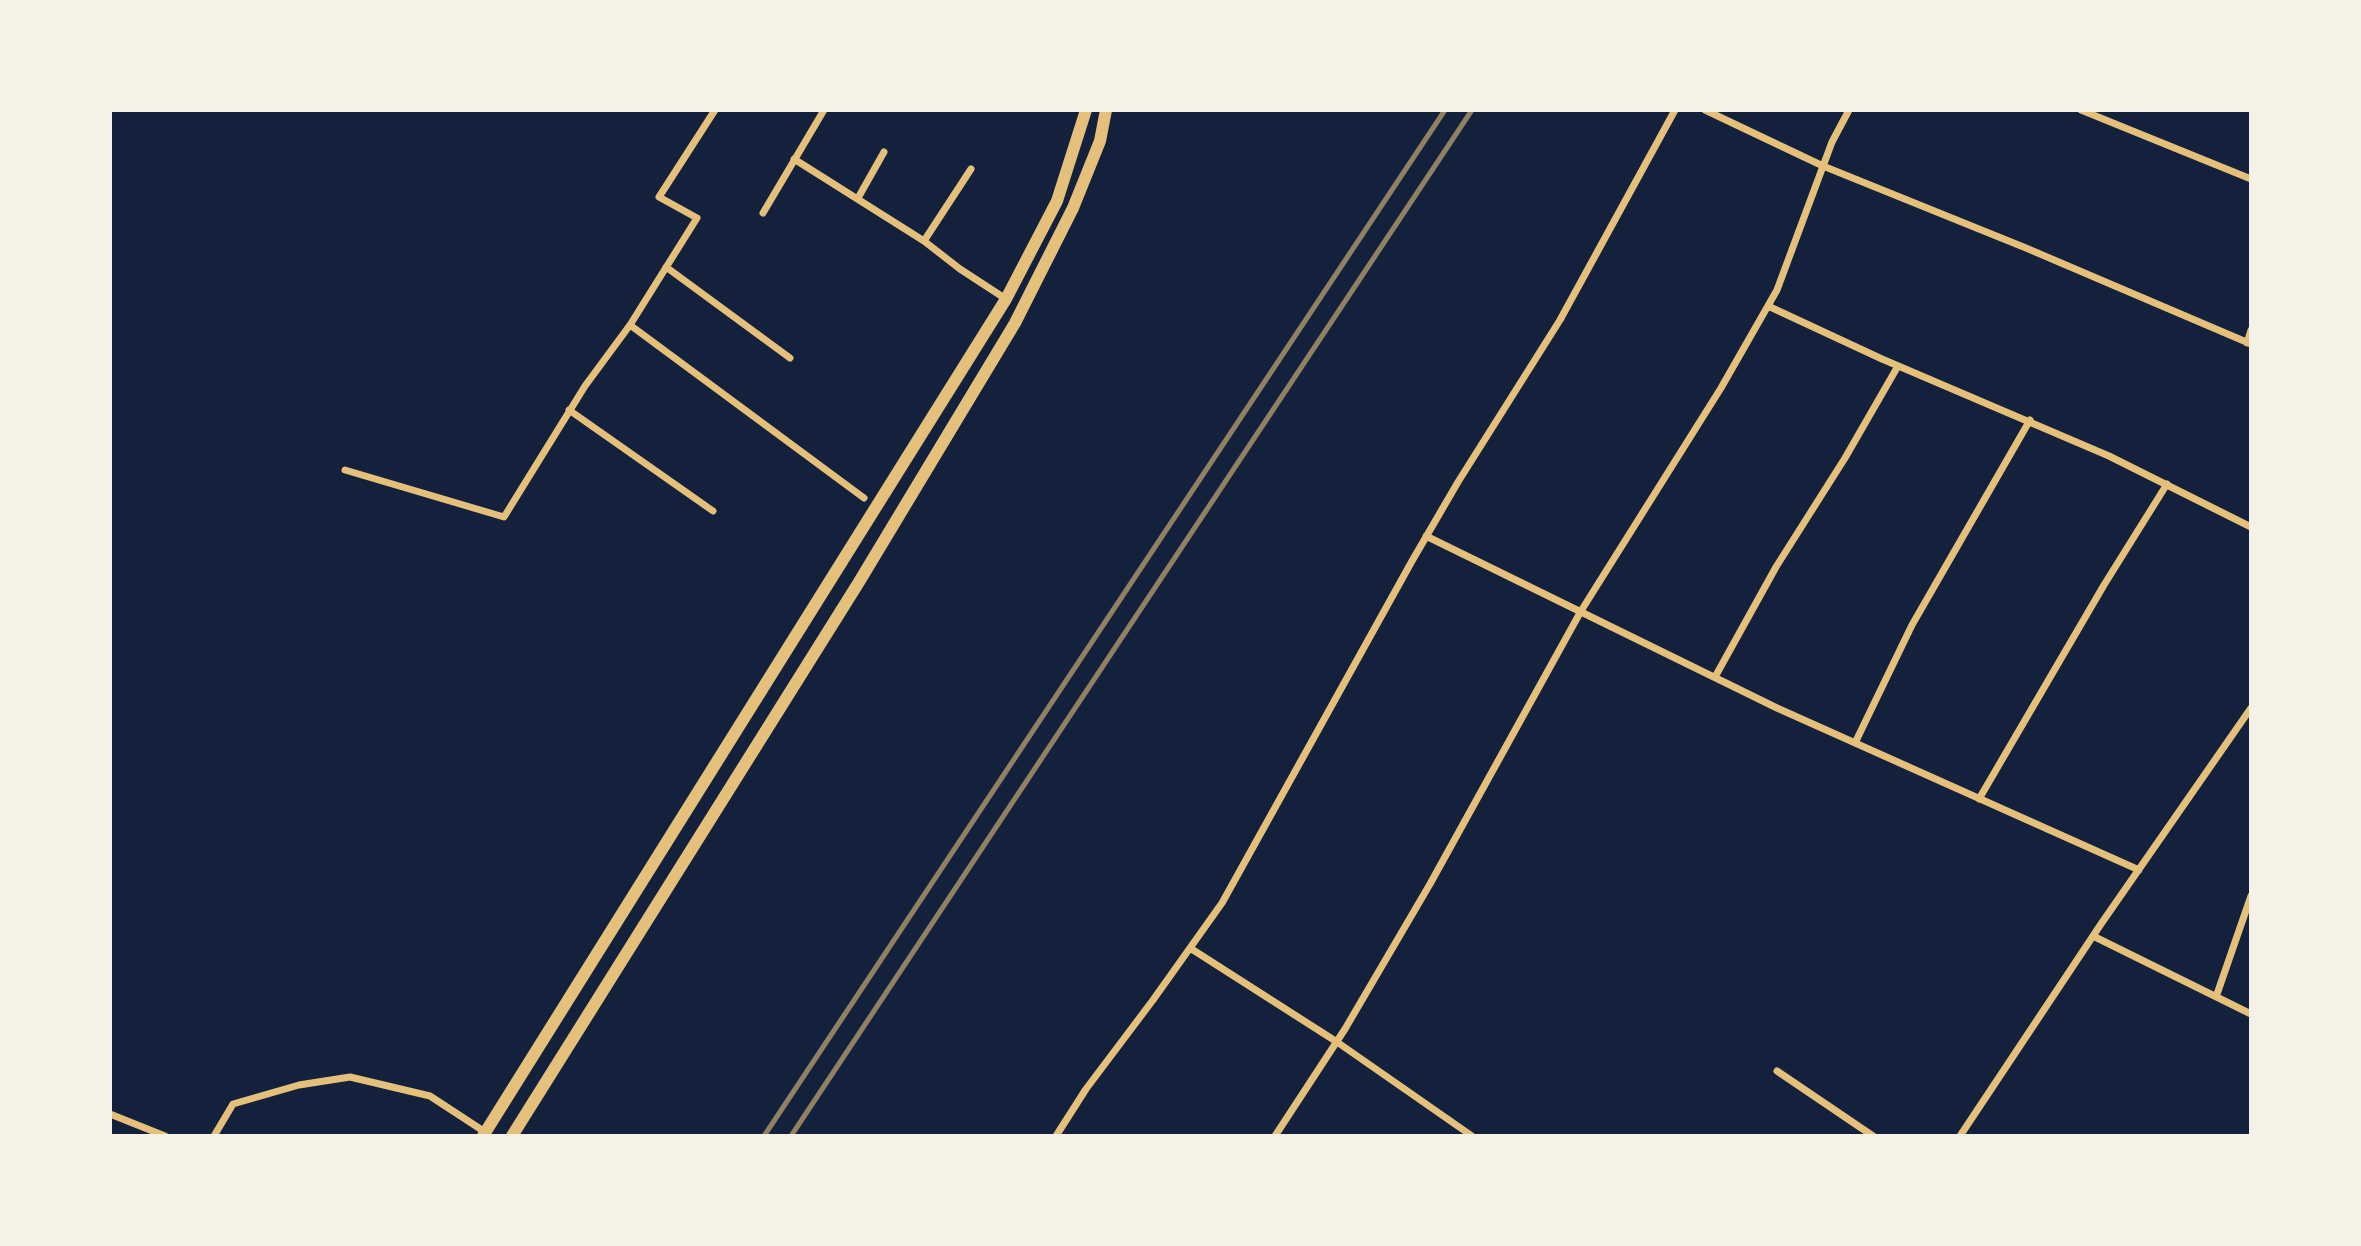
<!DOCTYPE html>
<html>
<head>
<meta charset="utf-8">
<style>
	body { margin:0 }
	#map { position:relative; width:2361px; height:1246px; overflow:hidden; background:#14213d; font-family:"Sofia Sans Condensed",sans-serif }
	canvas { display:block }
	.frame { position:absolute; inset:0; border:112px solid #f6f1e7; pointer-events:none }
</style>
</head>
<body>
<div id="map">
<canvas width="2361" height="1246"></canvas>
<div class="frame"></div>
</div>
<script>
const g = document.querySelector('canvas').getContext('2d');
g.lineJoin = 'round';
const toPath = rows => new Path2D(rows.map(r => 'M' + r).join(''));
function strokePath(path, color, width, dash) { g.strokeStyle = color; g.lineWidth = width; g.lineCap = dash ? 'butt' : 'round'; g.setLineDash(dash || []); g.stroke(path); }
strokePath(toPath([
	[1705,110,1823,166,2026,248,2251,344],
	[2081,110,2251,179],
	[794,159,924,241,960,269,1006,299],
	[858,198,884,152],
	[763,213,824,110],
	[924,241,971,169],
	[666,267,790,358],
	[1768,306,1882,359,2109,456,2251,527],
	[630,325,864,498],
	[2247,343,2251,330],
	[569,410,713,511],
	[345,470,504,517,585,386,630,325,697,218,659,197,715,110],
	[1426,536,1777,708,2139,870],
	[1715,677,1776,567,1845,458,1898,366],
	[1855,743,1912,625,2030,420],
	[1979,799,2104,585,2167,484],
	[2093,936,2251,1014],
	[1190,948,1337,1042,1472,1136],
	[2216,997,2251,896],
	[1777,1071,1873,1136],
	[110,1114,165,1136],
	[214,1136,233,1104,299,1085,350,1077,430,1096,485,1132],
	[1056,1136,1086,1089,1153,1000,1222,903,1412,561,1458,482,1560,320,1675,110],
	[1275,1136,1345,1029,1430,884,1581,611,1721,388,1777,290,1832,142,1849,110],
	[1960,1136,2101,924,2251,708]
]), '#e5c07b', 7);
strokePath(toPath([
	[483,1136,1006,299,1057,201,1086,110],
	[512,1136,859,582,1015,323,1073,208,1100,141,1106,110]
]), '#e5c07b', 12);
strokePath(toPath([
	[764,1136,1445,110],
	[791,1136,1472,110]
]), '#918062', 5);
</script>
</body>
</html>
